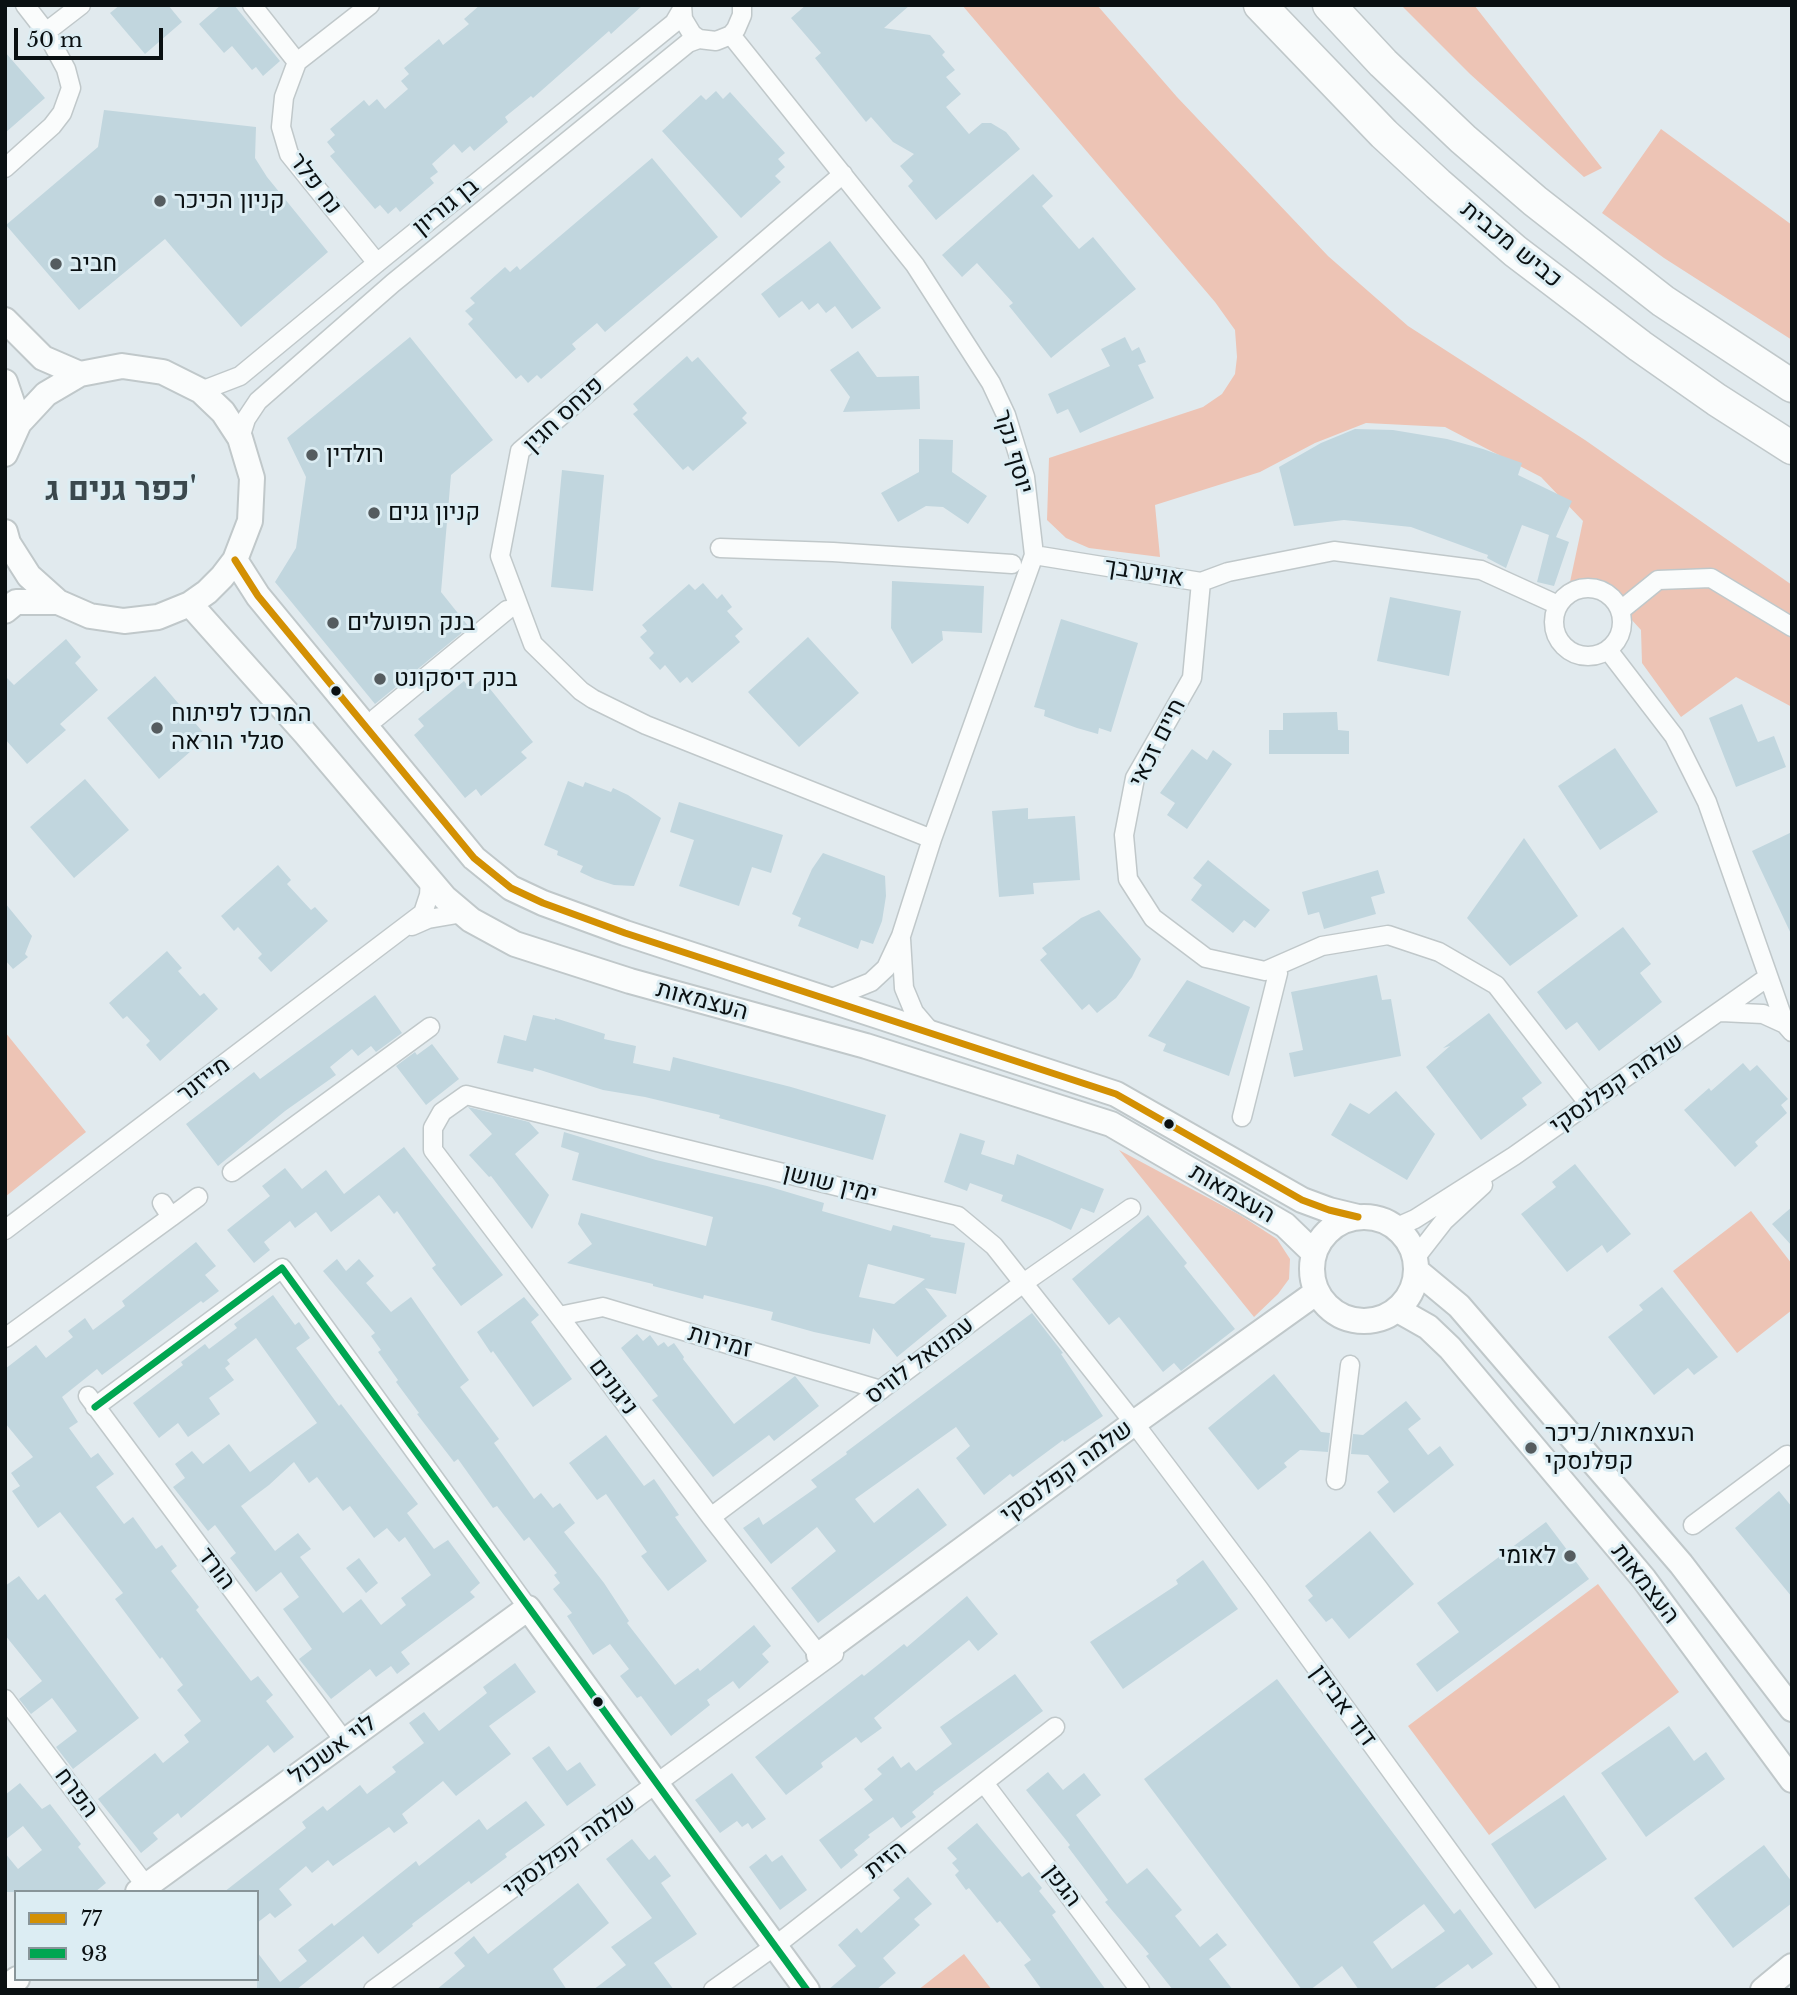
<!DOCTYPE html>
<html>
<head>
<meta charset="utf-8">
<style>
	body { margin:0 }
	#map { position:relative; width:1797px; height:1995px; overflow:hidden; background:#e1eaee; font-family:"Libre Baskerville",serif }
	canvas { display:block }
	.frame { position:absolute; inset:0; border:7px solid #0a1012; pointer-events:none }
	.legend { position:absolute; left:14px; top:1890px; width:245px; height:91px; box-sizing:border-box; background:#dcedf3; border:2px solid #889599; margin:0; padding:9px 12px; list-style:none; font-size:21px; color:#0a1012 }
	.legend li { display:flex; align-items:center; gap:14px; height:35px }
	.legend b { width:35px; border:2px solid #889599 }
	.scale { position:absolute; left:14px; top:28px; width:149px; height:32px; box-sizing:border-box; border:4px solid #0a1012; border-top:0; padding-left:9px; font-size:21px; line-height:24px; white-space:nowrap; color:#0a1012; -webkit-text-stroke:5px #dcedf3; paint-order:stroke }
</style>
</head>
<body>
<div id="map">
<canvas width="1797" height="1995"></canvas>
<div class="frame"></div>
<ul class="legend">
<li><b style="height:9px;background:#d39003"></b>77</li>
<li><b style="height:9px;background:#00a651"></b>93</li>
</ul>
<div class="scale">50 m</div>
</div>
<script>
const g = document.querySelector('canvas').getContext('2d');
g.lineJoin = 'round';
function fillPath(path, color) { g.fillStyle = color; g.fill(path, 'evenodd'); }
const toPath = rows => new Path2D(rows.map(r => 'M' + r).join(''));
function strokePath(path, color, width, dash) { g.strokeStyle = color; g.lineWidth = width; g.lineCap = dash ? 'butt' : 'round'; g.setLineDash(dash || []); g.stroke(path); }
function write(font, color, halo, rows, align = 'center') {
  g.font = font + ' "Libre Baskerville",Heebo,serif'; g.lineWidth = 6; g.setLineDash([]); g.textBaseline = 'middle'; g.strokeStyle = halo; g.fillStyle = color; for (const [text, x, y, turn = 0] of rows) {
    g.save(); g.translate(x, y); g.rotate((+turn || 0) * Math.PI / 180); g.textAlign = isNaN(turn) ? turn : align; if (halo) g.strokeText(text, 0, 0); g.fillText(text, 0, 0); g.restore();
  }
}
fillPath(toPath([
	[962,5,1097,5,1177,97,1328,256,1408,326,1585,440,1792,585,1792,707,1736,677,1681,717,1642,663,1641,630,1609,595,1570,582,1583,521,1541,477,1445,427,1366,423,1315,443,1260,472,1155,505,1160,557,1089,548,1066,538,1047,520,1049,458,1203,407,1222,394,1235,374,1237,357,1235,330,1215,302],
	[1401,5,1474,5,1602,168,1584,177,1470,74],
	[1661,129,1792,225,1792,340,1664,258,1602,213],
	[5,1032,86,1132,5,1197],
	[1119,1150,1240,1215,1277,1239,1290,1259,1289,1279,1278,1294,1254,1317],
	[1751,1211,1792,1264,1792,1310,1737,1353,1673,1271],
	[1598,1584,1679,1692,1489,1835,1408,1726],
	[964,1954,992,1990,918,1990]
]), '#edc4b5');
fillPath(toPath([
	[120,5,168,5,182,22,145,54,110,13],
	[221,5,234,5,280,61,263,76,256,67,252,70,232,46,224,53,199,24],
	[480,5,643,5,611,34,609,31,533,98,531,96,505,117,508,122,474,151,470,146,462,153,454,144,432,164,438,172,430,178,434,183,400,212,396,207,388,214,380,205,375,209,330,156,335,152,327,142,335,135,330,129,364,100,369,106,377,99,385,109,408,89,401,81,409,74,404,68,439,39,443,45,469,24,464,19],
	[806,5,910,5,884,28,930,35,945,52,942,55,955,70,946,77,961,94,946,107,969,134,982,123,991,123,1006,132,1020,149,936,220,908,186,913,181,900,166,914,154,893,142,871,117,866,122,815,58,821,53,791,18],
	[5,52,45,98,5,133],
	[716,91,723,99,730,92,785,153,778,159,785,167,775,176,781,182,741,218,662,131,701,95,706,100],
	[104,110,256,127,255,158,267,177,328,252,241,327,165,239,79,310,6,225,98,147],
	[652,158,718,237,605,332,597,323,572,344,576,349,541,379,537,375,528,383,521,375,516,379,468,324,473,319,465,311,475,303,470,298,505,267,510,272,517,266,520,270],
	[1033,174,1053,196,1042,206,1079,249,1093,237,1136,289,1051,358,1009,306,1013,303,977,263,962,277,942,255],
	[830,241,881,308,852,329,835,306,826,313,818,303,809,310,802,301,779,318,761,294],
	[410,337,493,440,451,475,441,592,469,627,375,704,275,582,296,548,306,477,287,438],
	[1125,337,1132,351,1139,347,1146,362,1138,365,1154,398,1080,433,1068,409,1057,414,1048,394,1110,366,1101,349],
	[858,351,877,377,919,376,920,409,843,412,850,397,830,370],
	[687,356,692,362,698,357,747,413,742,418,747,423,693,471,688,466,683,470,633,414,638,410,633,404],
	[1355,429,1393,430,1447,439,1483,449,1522,463,1518,475,1572,501,1556,537,1569,542,1554,586,1537,582,1549,535,1522,525,1506,568,1487,558,1488,555,1411,527,1344,520,1294,526,1279,467,1321,443],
	[919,439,953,440,952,472,987,496,968,524,943,507,926,506,898,522,881,493,919,472],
	[562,470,604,475,593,591,551,587],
	[892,581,984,586,982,633,942,631,943,640,912,664,891,628],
	[703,583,717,599,722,594,732,607,727,611,743,629,735,636,740,642,692,683,687,677,680,683,665,665,660,670,649,658,654,653,640,637,647,631,642,625,689,584,695,590],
	[1390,597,1461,611,1449,676,1377,661],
	[1061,619,1138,643,1111,732,1099,728,1098,734,1077,728,1044,716,1045,710,1034,707],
	[808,637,859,693,799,747,748,692],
	[66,639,81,657,75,663,98,690,60,724,66,730,27,764,5,739,5,676,14,685],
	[155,676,207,737,159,779,107,718],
	[482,679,533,742,521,752,527,758,481,796,476,789,465,798,414,735,424,726,418,719,464,681,470,689],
	[1742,704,1758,742,1774,736,1786,767,1736,787,1709,718],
	[1337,712,1338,730,1349,731,1349,754,1269,754,1269,730,1283,730,1283,713],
	[1615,748,1658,812,1600,850,1558,786],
	[1192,749,1207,760,1213,750,1232,764,1187,829,1167,815,1175,803,1160,793],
	[85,779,129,830,74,878,30,827],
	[568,781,583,787,585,782,611,792,613,788,628,795,661,818,634,886,614,885,595,879,580,872,583,866,557,855,558,851,544,845],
	[679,802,783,835,771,873,752,867,739,906,679,886,694,840,670,832],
	[1028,808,1028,819,1075,816,1080,880,1033,883,1034,894,999,897,992,811],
	[1792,832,1792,936,1752,851],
	[1524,838,1578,916,1510,966,1467,918],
	[823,853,885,876,886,896,882,921,873,944,861,940,858,949,798,926,801,918,792,914,812,869],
	[1208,860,1270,910,1255,928,1244,920,1233,933,1191,900,1202,885,1193,878],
	[278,865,291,880,287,884,311,910,315,907,328,921,271,972,258,958,262,954,238,927,234,931,221,916],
	[1378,870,1385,893,1371,897,1376,914,1324,929,1319,912,1308,915,1302,892],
	[5,903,32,936,25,954,28,957,13,969,5,960],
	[1099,910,1141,959,1132,977,1116,998,1097,1013,1089,1004,1082,1010,1040,960,1047,954,1042,948,1081,918],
	[1623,927,1651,964,1640,973,1662,1002,1599,1051,1577,1022,1566,1030,1537,992],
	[167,951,182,968,178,971,200,996,204,993,218,1009,160,1061,146,1045,150,1041,127,1016,123,1019,109,1003],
	[1377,975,1382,1000,1391,999,1401,1056,1294,1077,1289,1053,1303,1050,1291,992],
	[1187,980,1250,1007,1229,1076,1163,1051,1166,1044,1148,1036],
	[375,995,402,1033,376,1052,371,1046,358,1056,352,1049,330,1067,336,1075,285,1111,218,1166,186,1124,254,1072,260,1079],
	[1489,1013,1542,1083,1522,1098,1527,1105,1481,1140,1426,1067,1450,1046,1443,1048],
	[533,1015,555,1020,555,1018,605,1034,604,1039,636,1046,633,1063,670,1071,673,1057,791,1087,886,1115,873,1160,719,1118,720,1115,645,1097,603,1090,534,1068,533,1072,497,1063,504,1035,526,1041],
	[432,1044,459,1079,426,1105,396,1066,415,1052,417,1055],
	[1743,1063,1750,1071,1757,1065,1788,1099,1781,1105,1787,1113,1755,1142,1758,1146,1735,1167,1684,1110,1709,1088,1711,1091],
	[1396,1091,1435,1134,1407,1180,1331,1135,1350,1103,1369,1114],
	[468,1107,529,1122,539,1133,515,1154,549,1195,532,1229,491,1176,489,1177,469,1155,492,1134],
	[564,1132,656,1160,767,1186,824,1203,822,1211,891,1231,893,1225,931,1235,930,1237,965,1243,956,1294,925,1288,947,1316,897,1357,873,1328,870,1344,814,1332,771,1320,773,1312,704,1295,703,1299,653,1286,653,1284,567,1263,592,1244,578,1224,581,1213,706,1246,713,1217,572,1180,579,1153,561,1147],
	[868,1264,925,1279,894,1304,859,1297],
	[960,1133,985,1141,981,1154,1014,1165,1017,1154,1104,1189,1094,1213,1081,1208,1071,1230,1050,1220,1001,1201,1003,1195,970,1183,967,1191,944,1182],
	[404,1147,503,1275,461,1306,432,1268,436,1265,397,1211,394,1214,379,1195,331,1232,316,1212,295,1228,290,1221,264,1242,270,1250,254,1263,227,1230,270,1196,262,1186,285,1168,302,1189,326,1170,344,1194],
	[1575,1164,1631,1234,1607,1253,1602,1245,1567,1272,1521,1214,1556,1187,1552,1182],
	[1792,1207,1792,1246,1772,1224],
	[1148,1215,1187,1263,1184,1266,1235,1329,1181,1371,1174,1363,1163,1372,1119,1317,1109,1325,1072,1279],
	[196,1242,216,1266,205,1275,219,1291,203,1303,201,1301,102,1375,97,1369,62,1397,78,1422,69,1428,91,1458,98,1453,114,1474,96,1487,124,1524,133,1517,156,1549,162,1545,177,1566,171,1571,199,1607,196,1610,251,1681,258,1676,273,1695,266,1701,294,1737,274,1753,268,1745,181,1818,178,1813,153,1833,158,1839,141,1853,98,1799,155,1753,163,1763,189,1742,184,1735,201,1721,177,1690,183,1685,162,1657,160,1659,115,1599,123,1593,60,1512,38,1528,12,1491,20,1486,11,1473,33,1457,5,1423,5,1369,36,1345,46,1358,73,1337,68,1331,85,1318,93,1330,125,1306,122,1301],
	[337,1259,346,1271,359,1259,374,1276,366,1283,391,1312,411,1297,469,1380,460,1387,499,1439,494,1443,534,1499,541,1493,553,1508,560,1503,575,1523,564,1532,604,1583,629,1621,627,1623,675,1685,698,1668,700,1671,754,1625,771,1646,762,1654,769,1662,739,1689,733,1681,707,1700,710,1705,671,1736,641,1696,637,1698,620,1676,629,1669,610,1644,593,1655,567,1616,572,1613,553,1589,560,1583,554,1575,557,1573,529,1537,524,1541,497,1506,493,1508,458,1459,454,1462,417,1414,419,1413,396,1382,398,1380,378,1352,381,1350,371,1336,375,1333,323,1271],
	[1662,1287,1718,1357,1694,1375,1688,1368,1654,1395,1608,1337,1643,1310,1639,1305],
	[273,1295,295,1325,299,1322,310,1338,296,1348,339,1406,341,1404,418,1504,407,1513,434,1549,448,1540,480,1583,470,1592,475,1597,401,1652,410,1664,397,1674,391,1666,376,1677,370,1669,331,1699,299,1659,312,1649,283,1609,299,1597,281,1572,256,1592,230,1558,236,1553,215,1525,208,1531,173,1487,185,1478,175,1464,192,1451,203,1464,229,1444,250,1472,317,1423,256,1338,227,1360,230,1364,225,1368,234,1380,209,1398,220,1414,188,1437,178,1423,159,1438,133,1403,183,1365,181,1362,205,1344,209,1349,237,1328,234,1324],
	[294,1462,309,1483,317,1477,343,1511,350,1506,374,1538,387,1528,399,1542,405,1537,431,1575,401,1598,406,1605,381,1625,361,1599,343,1613,300,1557,311,1549,298,1533,275,1551,241,1506,269,1485],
	[524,1297,539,1315,531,1322,572,1379,533,1407,493,1351,491,1353,477,1332],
	[1032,1313,1063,1353,1061,1354,1103,1416,1064,1442,1063,1440,1013,1477,1010,1474,984,1495,956,1458,970,1446,956,1427,855,1499,874,1523,918,1488,947,1525,818,1623,791,1588,836,1551,817,1527,771,1564,743,1528,759,1517,763,1525,817,1487,811,1480,847,1454,846,1452],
	[637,1334,643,1341,650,1335,658,1346,664,1342,668,1347,674,1343,684,1357,683,1359,734,1424,795,1376,819,1406,774,1441,769,1435,713,1477,652,1400,658,1396,621,1348],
	[1274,1374,1321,1432,1330,1433,1328,1452,1300,1450,1284,1463,1287,1467,1258,1490,1208,1428],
	[1406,1401,1421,1419,1408,1429,1428,1455,1440,1446,1454,1465,1394,1513,1377,1492,1389,1482,1368,1455,1351,1454,1353,1434,1363,1435],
	[606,1435,644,1486,654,1479,679,1515,675,1517,707,1561,668,1591,641,1556,647,1552,606,1494,597,1500,569,1463],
	[1779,1491,1792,1507,1792,1597,1735,1528],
	[1546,1522,1589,1579,1437,1692,1416,1664,1459,1632,1437,1603],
	[1370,1531,1414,1584,1349,1639,1332,1618,1326,1622,1308,1600,1313,1596,1305,1586],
	[359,1558,378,1583,366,1593,346,1568],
	[1203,1560,1238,1609,1123,1689,1090,1642,1178,1584,1176,1580],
	[19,1576,38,1600,45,1594,139,1718,73,1769,56,1747,77,1731,52,1698,31,1714,19,1699,42,1681,5,1635,5,1586],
	[967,1596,998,1634,978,1651,969,1640,874,1718,882,1728,861,1743,856,1737,821,1763,823,1767,786,1795,755,1757,862,1674,864,1676,904,1644,907,1647],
	[515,1663,536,1692,489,1726,511,1754,456,1796,443,1781,402,1814,408,1823,394,1833,389,1827,333,1866,328,1860,312,1873,306,1866,279,1889,292,1905,275,1918,270,1913,257,1923,257,1892,224,1892,306,1828,302,1822,323,1806,327,1811,360,1785,367,1794,396,1772,392,1767,424,1743,409,1723,424,1712,439,1731,487,1693,483,1687],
	[1015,1674,1043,1711,933,1792,934,1794,912,1812,916,1817,901,1828,893,1817,868,1835,870,1837,854,1850,858,1855,841,1869,819,1840,873,1800,864,1789,882,1774,877,1769,893,1756,901,1768,909,1762,916,1771,952,1744,940,1727],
	[1277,1679,1454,1914,1460,1909,1493,1954,1472,1969,1468,1964,1432,1990,1359,1990,1342,1966,1310,1990,1302,1990,1144,1779],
	[1424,1904,1445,1931,1392,1969,1373,1942],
	[1669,1726,1694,1761,1706,1752,1725,1779,1646,1837,1601,1773],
	[549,1746,567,1771,580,1762,596,1785,567,1806,532,1758],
	[1048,1772,1063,1790,1084,1773,1101,1795,1076,1815,1127,1884,1147,1868,1182,1910,1175,1916,1200,1947,1217,1933,1227,1945,1209,1959,1233,1990,1173,1990,1146,1956,1149,1954,1105,1902,1108,1900,1068,1847,1070,1845,1026,1790],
	[732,1773,766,1819,752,1829,748,1823,742,1827,737,1821,720,1833,695,1800],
	[20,1783,42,1809,50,1804,81,1844,78,1847,106,1883,95,1892,5,1892,5,1853,18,1869,42,1850,23,1826,5,1840,5,1795],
	[1564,1795,1607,1859,1535,1909,1491,1844],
	[526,1801,545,1825,505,1854,507,1857,471,1884,469,1881,412,1924,413,1926,378,1954,363,1936,296,1990,257,1990,257,1952,280,1982,307,1961,298,1950,332,1923,334,1926,416,1861,419,1866,479,1819,487,1830],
	[977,1823,1022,1877,1029,1872,1042,1888,1039,1891,1056,1912,1052,1915,1106,1990,1042,1990,1024,1965,1031,1960,1000,1921,997,1923,969,1888,966,1890,955,1875,959,1871,952,1863,957,1859,947,1848],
	[632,1839,649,1860,655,1855,671,1876,661,1883,697,1934,654,1963,674,1990,593,1990,626,1965,611,1947,652,1918,606,1859],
	[1764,1845,1792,1882,1792,1903,1733,1948,1694,1898],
	[766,1854,772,1862,782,1855,807,1890,780,1910,749,1867],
	[908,1877,932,1904,914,1919,920,1925,883,1958,896,1973,876,1990,828,1990,856,1966,838,1945,857,1928,861,1933,900,1898,893,1890],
	[578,1883,609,1923,553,1969,567,1990,436,1990,465,1966,454,1953,474,1936,488,1954]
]), '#c1d6de');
const street = toPath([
	[252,5,297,62],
	[370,5,297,62,284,97,281,127,289,154,377,263],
	[682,5,683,19,692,34,699,39,716,41,731,35,736,29,742,15,742,5],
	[46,32,81,5],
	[731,35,915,265,991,383,1006,415,1025,477,1034,555,932,839,901,936,886,968,871,982,827,1000],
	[5,168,52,126,62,113,71,88,66,69,46,32,25,5],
	[843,174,520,451,500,556,533,644,581,691,593,699,646,725,932,839],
	[201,391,240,376,377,263,674,23,681,11],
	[240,438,246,419,258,401,393,283,688,43,699,39],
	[720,548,833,552,1012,564],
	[1034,555,1201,582,1228,572,1334,551,1481,570,1558,605],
	[1201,582,1192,678,1135,778,1124,835,1128,879,1153,918,1206,958,1265,971,1322,946,1388,935,1439,952,1496,985,1588,1103],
	'1554 622a34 34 0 1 1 68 0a34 34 0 1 1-68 0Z',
	[1621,610,1658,580,1711,578,1792,627],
	[1608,650,1674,736,1707,802,1785,1024,1792,1032],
	[376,718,507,610],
	[412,926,428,919,463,913],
	[901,939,904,988,914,1012,931,1032],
	[1721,1012,1763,1014,1785,1024],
	[1242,1117,1278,973],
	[232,1172,430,1027],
	[171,1217,198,1197],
	[1397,1227,1415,1219,1514,1156,1768,977],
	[5,1230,423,913,429,895,430,880],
	[1416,1257,1444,1221,1483,1185],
	[559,1316,603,1307,881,1390],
	[5,1338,171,1217,162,1203],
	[88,1396,345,1742],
	[95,1407,282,1268,528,1608],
	[1336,1480,1350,1365],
	[711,1517,1022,1284,1131,1208],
	[1693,1525,1787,1455],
	[819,1655,711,1517,433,1150,433,1128,442,1112,466,1095,958,1216,994,1246,1134,1423,1259,1589,1550,1990],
	[5,1699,146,1886],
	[984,1783,1140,1990],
	[373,1990,834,1654],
	[713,1990,775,1946,1055,1727]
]);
const secondary = toPath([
	[5,320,43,358,80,374],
	[5,382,19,423],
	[5,454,19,423,46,394,80,374,122,366,163,372,201,391,223,412,240,438,252,478,250,521,235,560,222,577,207,592,190,604,158,617,124,621,90,616,58,602,29,576,8,543,5,532],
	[235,560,258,596,474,858,511,888,543,903,625,933,1116,1094,1302,1200,1329,1210,1358,1217],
	[190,604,305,733,445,898,471,920,515,944,630,981,866,1046,1111,1124,1285,1225,1314,1253],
	[5,611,16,602,58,602],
	'1312 1269a52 52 0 1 1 104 0a52 52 0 1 1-104 0Z',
	[1417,1271,1459,1306,1681,1564,1792,1709],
	[1398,1310,1428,1327,1450,1348,1644,1579,1792,1780],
	[819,1655,1134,1423,1317,1292],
	[138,1892,528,1608,807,1990],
	[5,1988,17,1979],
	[1763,1990,1792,1966]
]);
const highway = toPath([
	[1260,5,1384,134,1438,184,1515,251,1640,346,1717,400,1792,448],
	[1329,5,1383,63,1463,139,1535,201,1663,301,1792,386]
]);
strokePath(street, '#c0c8ca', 21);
strokePath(secondary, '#c0c8ca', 28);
strokePath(highway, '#c0c8ca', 35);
strokePath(street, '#fafcfc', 18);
strokePath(secondary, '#fafcfc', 24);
strokePath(highway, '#fafcfc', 32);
strokePath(toPath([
	[235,560,258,596,474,858,511,888,543,903,625,933,1116,1094,1302,1200,1329,1210,1358,1217]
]), '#d39003', 7);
strokePath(toPath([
	[95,1407,282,1268,807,1990]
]), '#00a651', 7);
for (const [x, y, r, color] of [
	[160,201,7,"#555c5f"],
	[56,264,7,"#555c5f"],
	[312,455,7,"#555c5f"],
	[374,513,7,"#555c5f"],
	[333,623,7,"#555c5f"],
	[380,679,7,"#555c5f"],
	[336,691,6,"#0a1012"],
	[157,728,7,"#555c5f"],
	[1169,1124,6,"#0a1012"],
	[1531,1448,7,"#555c5f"],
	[1570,1556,7,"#555c5f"],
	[598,1702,6,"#0a1012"]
]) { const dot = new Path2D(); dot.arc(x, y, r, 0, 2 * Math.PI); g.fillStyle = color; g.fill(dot); strokePath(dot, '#dcedf3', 2.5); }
write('24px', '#0a1012', '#dcedf3', [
	["נח פלר",315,184,53],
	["בן גוריון",446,207,-39],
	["כביש מכבית",1511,245,39],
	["פנחס חגין",564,415,-43],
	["יוסף נקר",1013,452,74],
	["אויערבך",1144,573,9],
	["חיים זכאי",1158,743,-63],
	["העצמאות",702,1001,15],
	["מייזנר",204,1080,-37],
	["שלמה קפלנסקי",1617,1084,-35],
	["ימין שושן",830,1184,14],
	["העצמאות",1232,1194,30],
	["זמירות",720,1342,16],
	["עמנואל לוויס",920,1361,-37],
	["ניגונים",613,1387,53],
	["שלמה קפלנסקי",1067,1472,-36],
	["הורד",216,1569,53],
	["העצמאות",1645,1584,52],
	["דוד אבידן",1343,1706,54],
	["לוי אשכול",333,1750,-36],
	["הפרח",76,1793,53],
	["שלמה קפלנסקי",570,1847,-36],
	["הזית",886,1860,-38],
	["הגפן",1062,1886,53]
]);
write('24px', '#0a1012', '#dcedf3', [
	["קניון הכיכר",174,201],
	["חביב",70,264],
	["רולדין",326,455],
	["קניון גנים",388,513],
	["בנק הפועלים",347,623],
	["בנק דיסקונט",394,679],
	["המרכז לפיתוח",171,714],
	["סגלי הוראה",171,742],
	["העצמאות/כיכר",1545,1434],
	["קפלנסקי",1545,1462],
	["לאומי",1556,1556,"right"]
], 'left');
write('bold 32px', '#3a484d', '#dcedf3', [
	["כפר גנים ג'",121,491]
]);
</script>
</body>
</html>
